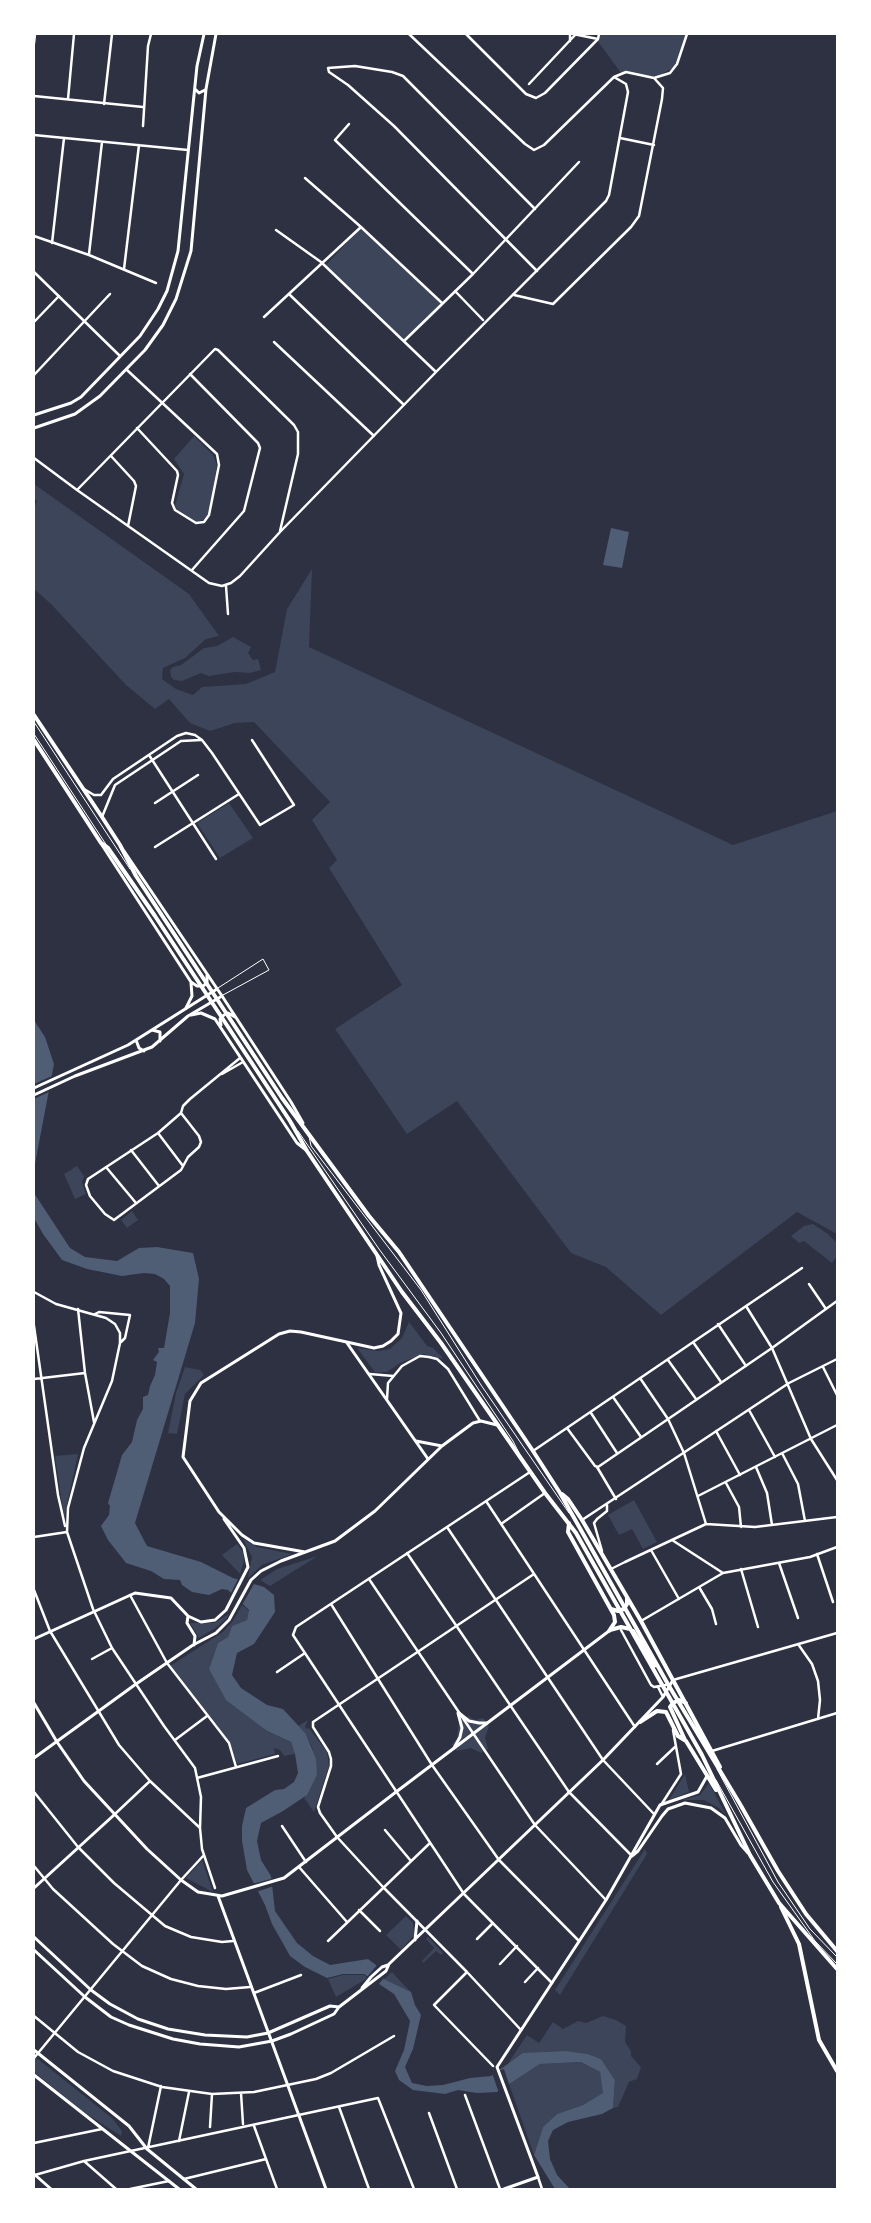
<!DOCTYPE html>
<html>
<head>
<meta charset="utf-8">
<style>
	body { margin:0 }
	#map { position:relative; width:871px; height:2223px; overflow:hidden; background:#2d3142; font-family:Overpass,sans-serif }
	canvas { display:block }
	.frame { position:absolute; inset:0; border:35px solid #fff; pointer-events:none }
</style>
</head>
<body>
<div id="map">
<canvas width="871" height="2223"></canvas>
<div class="frame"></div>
</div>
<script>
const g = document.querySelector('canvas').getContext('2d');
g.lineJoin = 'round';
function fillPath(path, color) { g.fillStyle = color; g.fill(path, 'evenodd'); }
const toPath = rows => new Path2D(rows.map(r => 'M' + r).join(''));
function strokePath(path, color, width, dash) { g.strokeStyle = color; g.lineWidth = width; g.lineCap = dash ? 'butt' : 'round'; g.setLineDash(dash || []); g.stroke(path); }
fillPath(toPath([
	[598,34,686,34,675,67,654,78,621,73,597,40],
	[361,227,443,306,405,342,326,265],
	[194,436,213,455,217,465,209,513,203,520,196,522,177,509,175,505,184,474,174,459],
	[34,484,189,594,219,636,206,639,185,658,163,668,162,679,176,689,193,695,202,687,246,684,275,672,287,609,312,569,309,647,733,845,837,811,837,1234,797,1212,661,1315,606,1267,571,1253,457,1101,407,1134,335,1029,402,985,329,868,337,860,312,820,330,802,254,722,235,723,210,731,190,723,169,699,155,709,126,685,51,604,34,589,34,508,37,501,34,498],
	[233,637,251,647,248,653,253,660,258,659,261,670,250,673,235,672,209,676,201,673,182,681,174,680,171,677,170,670,173,667,181,665,204,648,217,646],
	[229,803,253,838,220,858,197,823],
	[77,1166,84,1176,82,1182,86,1194,75,1199,64,1174],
	[132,1211,138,1220,127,1228,121,1220],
	[813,1224,828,1234,837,1243,837,1256,832,1263,804,1241,799,1243,791,1236,804,1226],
	[409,1322,427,1346,433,1348,444,1359,424,1354,400,1363,387,1372,375,1372,357,1348,378,1351,390,1349,402,1338],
	[185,1367,200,1370,204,1375,185,1394,177,1434,168,1433,176,1393],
	[78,1454,64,1518,55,1456],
	[634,1500,657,1542,643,1549,632,1529,619,1535,608,1515],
	[243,1539,257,1547,292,1554,262,1565,248,1578,252,1557],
	[237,1544,243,1552,244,1561,240,1574,222,1555],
	[318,1556,270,1586,260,1580,277,1569],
	[242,1605,249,1611,247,1620,232,1626,228,1637,218,1643,209,1669,266,1731,291,1742,295,1754,284,1756,280,1750,274,1748,275,1754,237,1764,230,1743,170,1666,223,1632,233,1621],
	[229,1614,226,1619,217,1627,199,1638,190,1623,214,1623],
	[468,1716,475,1720,483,1718,489,1726,485,1738,488,1749,481,1753,471,1748,457,1751,452,1745,457,1738,459,1722],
	[308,1720,305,1727,307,1729,309,1728,327,1752,329,1766,314,1812,304,1798,317,1775,312,1747,306,1734,298,1726],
	[685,1774,689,1792,669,1800],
	[709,1783,726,1815,719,1808,704,1800,682,1800,700,1795],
	[645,1849,647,1854,560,1995,555,1990],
	[202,1860,213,1892,186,1878],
	[406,1916,413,1923,414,1935,401,1950,386,1935],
	[428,1937,443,1953,441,1955,436,1951,423,1963,422,1961,434,1948,426,1939],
	[392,1972,403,1984,411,1992,384,1979],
	[343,1975,364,1975,368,1978,336,1997,328,1979],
	[603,2016,616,2020,626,2026,625,2042,631,2051,631,2056,641,2067,637,2079,629,2082,618,2107,613,2108,615,2080,601,2059,588,2054,567,2051,505,2068,527,2035,539,2043,553,2022,563,2029,578,2021,586,2023],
	[34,2056,112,2118,122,2131,121,2136,82,2111,34,2072],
	[581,2062,600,2072,604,2093,583,2105,557,2114,543,2127,534,2155,509,2084,540,2064]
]), '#3c4559');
fillPath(toPath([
	[611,528,629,532,622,568,603,565],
	[34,1020,45,1037,54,1064,34,1169],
	[34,1193,70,1248,85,1257,117,1261,139,1248,157,1247,193,1253,199,1279,195,1323,135,1523,147,1546,201,1562,233,1578,264,1587,274,1595,275,1612,254,1644,237,1653,232,1675,241,1688,267,1705,283,1709,306,1734,316,1759,317,1775,307,1795,283,1811,261,1823,257,1841,261,1860,271,1876,275,1911,297,1943,313,1956,330,1965,368,1959,376,1965,384,1979,411,1992,415,2005,421,2015,413,2049,405,2067,412,2083,427,2086,443,2085,470,2078,491,2076,523,2053,567,2051,588,2054,601,2059,615,2080,613,2108,602,2114,568,2122,553,2130,548,2141,550,2159,557,2175,570,2189,555,2189,534,2155,543,2127,557,2114,583,2105,603,2093,600,2072,581,2062,540,2064,497,2092,477,2093,458,2090,445,2094,413,2090,399,2080,395,2071,404,2050,410,2021,394,1994,364,1974,343,1974,327,1978,305,1967,290,1956,272,1924,265,1905,247,1870,242,1841,242,1826,246,1808,275,1790,284,1789,294,1782,298,1773,295,1754,291,1742,267,1731,226,1700,209,1669,218,1643,228,1637,232,1626,247,1620,249,1610,228,1590,222,1589,209,1595,192,1592,182,1585,180,1580,164,1579,151,1571,126,1563,108,1540,101,1526,109,1515,110,1506,108,1503,122,1455,132,1442,137,1420,143,1409,143,1397,148,1395,150,1386,155,1375,157,1362,153,1360,159,1352,158,1348,164,1348,170,1313,170,1286,164,1279,155,1274,144,1273,122,1276,87,1269,62,1260,43,1234,34,1218]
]), '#4f5d75');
fillPath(toPath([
	[54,1075,51,1091,34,1099,34,1084],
	[239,1577,255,1582,241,1607,230,1595],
	[271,1879,274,1886,256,1892,252,1884],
	[378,1964,385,1977,377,1986,366,1978],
	[504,2069,510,2087,499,2093,492,2073]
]), '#2d3142');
strokePath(toPath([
	[34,722,130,869],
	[34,734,107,846],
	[218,988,263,959,269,970,223,995],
	[298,1131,379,1249,441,1333,513,1441,519,1453],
	[309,1136,311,1146,421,1290,481,1385,569,1513],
	[717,1769,778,1882,810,1929,837,1957],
	[716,1780,773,1882,815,1941,837,1964]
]), '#fff', 1);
strokePath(toPath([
	[611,1569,625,1562]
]), '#fff', 2);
strokePath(toPath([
	[409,34,525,144,534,150,544,145,614,77,626,72,654,78,670,73,677,64,687,34],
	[466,34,526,94,536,98,545,93,598,39,599,34],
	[570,34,570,41],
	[573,34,598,39],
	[34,43,35,34],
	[529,84,576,34],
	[34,96,143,107],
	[68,99,74,34],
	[104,104,112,34],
	[349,124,335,140,473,274],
	[143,126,148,46,151,34],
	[34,135,188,150],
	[620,138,654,145],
	[305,178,361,227,442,303],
	[535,209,403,76,392,72,355,66,328,68,329,72,348,85,394,126,537,271],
	[276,230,321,262,436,372],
	[34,236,89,255,156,283],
	[52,243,64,138],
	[89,254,102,142],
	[124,269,139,145],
	[34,272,120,356],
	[455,291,483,320],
	[290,295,404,405],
	[514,295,553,304,631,227,639,216,662,99,663,88,654,78],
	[264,317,361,227],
	[34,322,59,296],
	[404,341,473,274,579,162],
	[274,342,374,436],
	[127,370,217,454,219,465,209,515,204,522,196,523,175,510,172,503,178,475,177,471,137,428],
	[190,374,258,443,260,448,244,511,192,570],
	[34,375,110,294],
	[111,456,134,481,136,486,128,526],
	[34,458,77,490,209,583,222,586,231,583,240,576,280,532,436,372,606,201,609,195,628,92,626,84,614,77],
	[77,490,215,349,218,350,294,425,298,432,298,454,280,531],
	[226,586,228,614],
	[149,755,216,859],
	[84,789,94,795,101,795,113,779,177,736,186,733,195,735,202,740,212,753,260,825,294,805,252,740],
	[155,803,198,775],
	[102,817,115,785,181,741,201,740],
	[155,847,239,794],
	[222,1074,243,1062],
	[181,1113,199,1136,201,1142,199,1147,188,1157,181,1170,114,1220,105,1214,90,1196,86,1185,88,1179,158,1133,181,1113,183,1106,190,1099,240,1058],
	[158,1133,183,1166],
	[131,1150,159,1186],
	[106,1167,136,1203],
	[809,1284,826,1309],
	[34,1292,56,1304,106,1318,115,1324,120,1333,120,1343,112,1381,84,1448,68,1508,67,1532,93,1609,112,1648,164,1726,195,1768,201,1797,200,1828,202,1849,215,1888],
	[746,1306,772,1348,811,1439,837,1480],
	[78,1309,85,1373,94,1422],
	[95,1314,99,1312,130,1315,125,1338,121,1342],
	[718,1324,746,1366],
	[34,1326,58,1495,65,1526],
	[693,1342,721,1382],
	[668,1360,696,1399],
	[823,1367,837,1395],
	[370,1374,393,1376],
	[640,1378,668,1419,684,1453,706,1524],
	[34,1379,85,1373],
	[613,1397,641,1437],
	[387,1399,388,1383,402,1366,420,1356,429,1357,437,1359,448,1369,480,1421],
	[749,1410,775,1457],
	[591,1413,617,1453],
	[567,1428,595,1466,598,1467,772,1348,837,1301],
	[716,1431,740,1475],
	[533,1451,802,1268],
	[782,1453,798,1484,805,1521],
	[597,1467,616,1499],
	[756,1467,767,1493,772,1525],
	[530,1472,296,1627,293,1635,464,1894,552,1983],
	[726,1483,739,1507,741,1527],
	[698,1496,837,1425],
	[486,1501,635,1727],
	[582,1520,789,1383,837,1359],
	[501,1524,545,1493],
	[447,1527,603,1760,654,1814],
	[34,1537,67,1532],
	[672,1540,723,1573,810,1557,837,1547],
	[651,1550,679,1599],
	[602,1551,594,1523,597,1519,607,1511,607,1505],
	[407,1553,569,1792,632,1856],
	[817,1554,833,1602],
	[625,1562,706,1524,755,1527,837,1517],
	[779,1563,798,1618],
	[741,1569,758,1627],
	[369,1579,535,1825,606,1900],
	[699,1587,712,1609,716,1624],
	[34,1590,50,1631,119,1745,150,1781,200,1828],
	[130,1595,167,1663,229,1743,236,1767],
	[331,1604,432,1765,499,1860,579,1941],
	[641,1621,723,1573],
	[621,1630,651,1685,654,1687,666,1685],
	[798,1644,812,1664,818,1681,820,1700,818,1719],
	[92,1659,112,1648],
	[277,1672,305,1653],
	[673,1680,837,1633],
	[658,1687,663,1697],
	[175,1740,207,1716],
	[712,1751,837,1713],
	[657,1764,676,1746],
	[197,1778,278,1756],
	[34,1792,78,1847,114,1883,165,1926,191,1937,222,1942,233,1941],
	[661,1805,681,1774,673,1730],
	[115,1814,150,1781],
	[282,1826,306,1862],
	[385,1830,411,1861],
	[34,1866,53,1889,113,1944,142,1966,171,1979,198,1986,226,1989,250,1987],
	[299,1867,347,1922],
	[359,1910,380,1931],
	[477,1939,493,1923],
	[328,1941,430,1843],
	[500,1964,517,1946],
	[467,1972,434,2005,493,2066],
	[525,1982,538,1968],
	[254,1993,301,1975],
	[34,2016,78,2052,113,2071,162,2087,212,2094,254,2092,316,2079,331,2073,394,2036],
	[521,2030,467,1972,383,1887,337,1837,320,1813,318,1807,331,1766,331,1759,329,1752,313,1727,313,1722,534,1574],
	[34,2058,181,1880,204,1855],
	[241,2093,243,2124],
	[465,2095,500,2189],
	[339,2107,369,2189],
	[429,2113,457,2189],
	[254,2126,277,2189],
	[210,2127,212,2094],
	[179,2141,189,2092],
	[34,2143,102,2129],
	[148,2148,161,2086],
	[84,2161,116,2189],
	[35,2175,84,2161,378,2098,414,2189],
	[538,2177,542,2189],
	[184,2179,266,2159],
	[130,2189,169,2181]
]), '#fff', 2.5);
strokePath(toPath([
	[102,845,191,982,197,986,203,986,207,983,207,975],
	[124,851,222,996,291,1102,303,1123],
	[186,1008,192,996,191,983],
	[191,1015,201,1013,215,1019,297,1143,306,1150],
	[221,1025,220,1019,224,1015,228,1013,235,1017],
	[347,1343,428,1459],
	[416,1441,442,1446],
	[305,1552,254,1543,242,1535,219,1512,183,1457,190,1401,201,1383,279,1334,290,1331,301,1332,374,1348,383,1346,391,1341,398,1334,401,1313,379,1265,377,1256],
	[188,1616,187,1623,195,1636,194,1645],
	[34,1639,135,1593,171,1598,188,1616,201,1622,215,1620,226,1610,248,1567,244,1548,224,1519],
	[34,1703,57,1742,84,1781,147,1849,181,1880,198,1892,222,1896,284,1878,396,1792],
	[459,1713,469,1721,479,1723,487,1723],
	[454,1748,460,1737,462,1728,458,1713],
	[34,1758,136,1684,193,1645,216,1633,229,1620,251,1580,261,1571,281,1561,335,1541,375,1511,442,1446,473,1423,481,1421,497,1425],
	[632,1856,638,1851,662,1816,668,1809,685,1803,711,1808,725,1818,741,1845,748,1853],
	[34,1888,114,1815],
	[218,1896,326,2189],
	[34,2174,51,2189],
	[504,2189,538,2177,497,2067,606,1900,660,1805,698,1792,707,1776]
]), '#fff', 3);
strokePath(toPath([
	[195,89,199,93,205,90],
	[34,415,71,403,81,397,140,336,158,309,167,291,178,251,197,66,204,34],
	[34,428,75,414,100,396,145,350,163,325,176,299,191,251,206,89,216,34],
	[152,1030,160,1032,160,1041],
	[136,1040,139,1048,144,1051],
	[34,1088,128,1045,217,989],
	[34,1095,75,1076,152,1047,188,1016,222,996],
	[396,1792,609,1631],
	[34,1937,91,1990,110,2004,138,2019,168,2029,205,2035,247,2037,268,2033,330,2006,339,2007],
	[415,1940,417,1921],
	[34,1950,85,1997,111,2017,129,2025,173,2039,200,2044,239,2047,272,2041,291,2034,334,2014,339,2007,386,1971,389,1964,603,1760,663,1697,673,1680],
	[362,1988,371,1977,382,1967,388,1965],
	[34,2050,129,2126,147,2149,196,2189],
	[34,2075,179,2189]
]), '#fff', 3);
strokePath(toPath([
	[34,715,102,817,120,845,136,876,282,1098,369,1216,399,1252,533,1451,560,1493,669,1686,740,1804,778,1871,806,1914,837,1951],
	[34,740,101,843,108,848,155,916,290,1121,307,1151,402,1292,441,1343,545,1493,576,1533,702,1755,750,1855,779,1903,837,1969],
	[562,1494,568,1499,582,1520,641,1621,720,1767],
	[569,1523,568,1532,614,1615,615,1622,609,1631],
	[611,1609,618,1611,624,1609,627,1604,627,1598],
	[610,1630,621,1627,630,1629],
	[633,1631,654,1666],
	[640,1722,657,1711,666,1712,678,1736,686,1741,716,1790],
	[685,1740,670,1707,673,1703,679,1700,686,1703],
	[781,1907,799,1944,819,2040,837,2071]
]), '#fff', 4);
</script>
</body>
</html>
